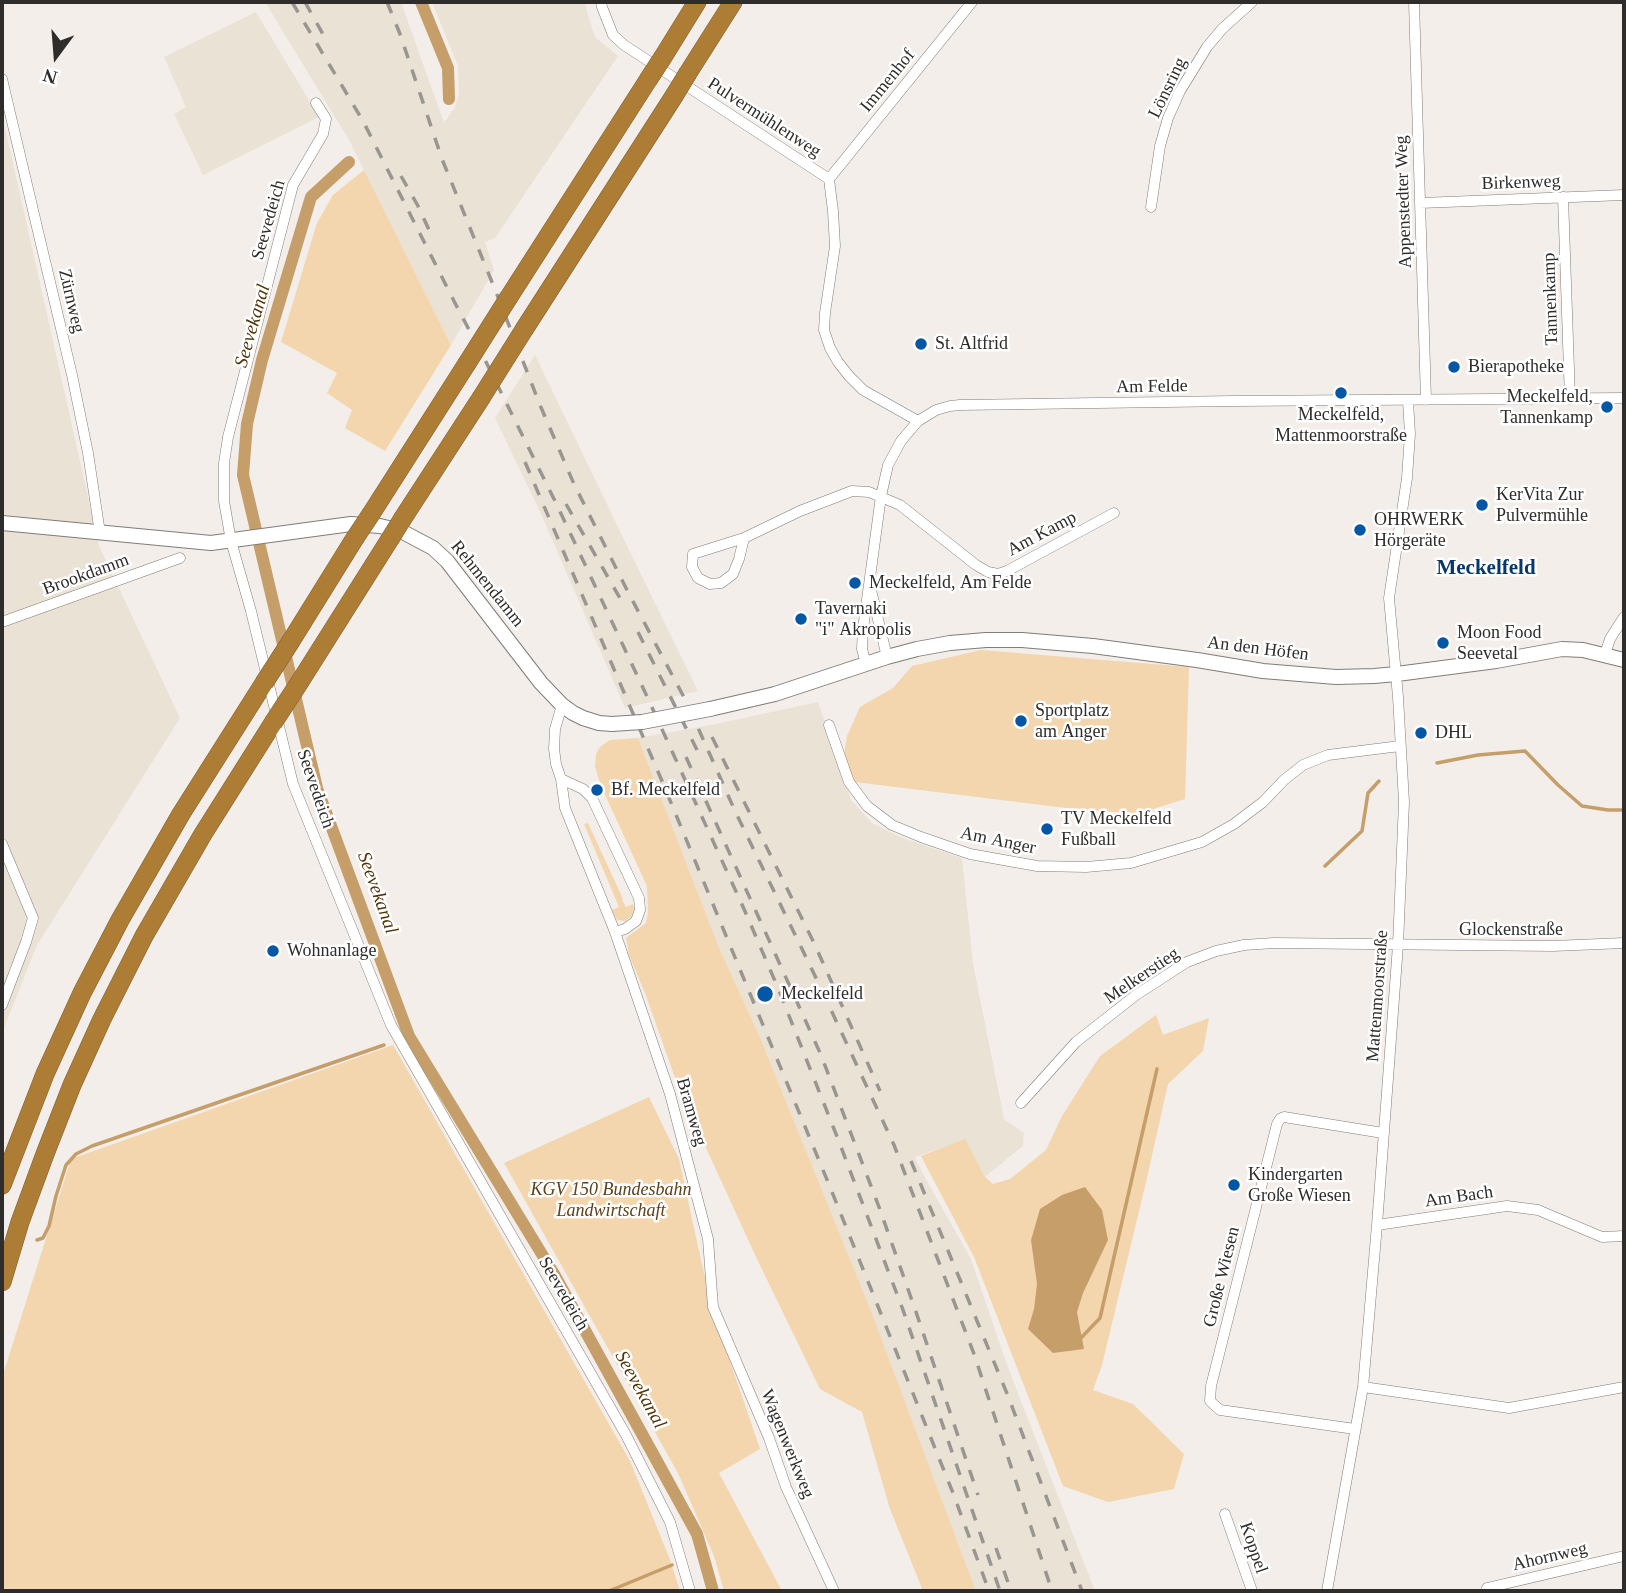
<!DOCTYPE html>
<html>
<head>
<meta charset="utf-8">
<style>
	body { margin:0 }
	#map { position:relative; width:1626px; height:1593px; overflow:hidden; background:#f3eee9; font-family:Georgia,serif }
	canvas { display:block }
	.frame { position:absolute; inset:0; border:4px solid #2f2d2b; pointer-events:none }
	.north { position:absolute; left:21px; top:21px; width:70px; height:70px; -webkit-text-stroke:5px #fff; paint-order:stroke; rotate:196deg; font-size:19px; font-weight:700; line-height:28px; text-align:center; color:#2f2d2b }
	.north::after { content:''; display:block; margin:auto; width:24px; height:32px; background:#2f2d2b; clip-path:polygon(50% 0,100% 100%,50% 72%,0 100%) }
</style>
</head>
<body>
<div id="map">
<canvas width="1626" height="1593"></canvas>
<div class="frame"></div>
<div class="north">N</div>
</div>
<script>
const g = document.querySelector('canvas').getContext('2d');
g.lineJoin = 'round';
function fillPath(path, color) { g.fillStyle = color; g.fill(path, 'evenodd'); }
const toPath = rows => new Path2D(rows.map(r => 'M' + r).join(''));
function strokePath(path, color, width, dash) { g.strokeStyle = color; g.lineWidth = width; g.lineCap = dash ? 'butt' : 'round'; g.setLineDash(dash || []); g.stroke(path); }
function write(font, color, halo, rows, align = 'center') {
  g.font = font + ' Georgia,serif'; g.lineWidth = 5; g.setLineDash([]); g.textBaseline = 'middle'; g.strokeStyle = halo; g.fillStyle = color; for (const [text, x, y, turn = 0] of rows) {
    g.save(); g.translate(x, y); g.rotate((+turn || 0) * Math.PI / 180); g.textAlign = isNaN(turn) ? turn : align; if (halo) g.strokeText(text, 0, 0); g.fillText(text, 0, 0); g.restore();
  }
}
fillPath(toPath([
	[265,2,401,2,444,123,455,107,459,93,458,66,432,2,585,2,588,15,595,37,618,56,495,238,485,242,494,270,451,345,349,140],
	[256,12,319,117,203,175,174,114,186,107,164,57],
	[2,114,99,546,180,718,37,945,2,1033],
	[535,355,631,554,698,691,625,708,542,516,495,418],
	[818,702,851,800,872,823,900,837,962,858,973,964,1004,1119,1024,1133,1023,1146,985,1177,965,1140,915,1157,923,1174,971,1259,1007,1365,1095,1591,976,1591,873,1316,762,1042,718,945,638,738,716,724]
]), '#ebe2d6');
fillPath(toPath([
	[364,170,451,345,385,451,345,428,352,410,327,393,337,373,281,342,317,223,333,195],
	[981,650,1189,667,1185,799,1137,814,1066,808,855,782,844,755,847,736,860,707,893,688,912,666],
	[638,738,718,945,762,1042,873,1316,976,1591,923,1591,890,1509,862,1412,820,1389,757,1259,679,1089,645,993,629,955,626,938,646,923,648,913,647,886,601,786,595,767,596,754,600,747,610,740],
	[588,823,623,899,622,900,626,907,633,904,634,908,632,916,625,921,617,920,612,910,619,907,584,824],
	[1156,1015,1163,1035,1209,1018,1203,1051,1168,1084,1147,1178,1102,1365,1093,1390,1133,1404,1184,1454,1174,1489,1108,1502,1063,1486,974,1257,921,1156,965,1139,985,1177,993,1184,1010,1179,1046,1150,1062,1116,1100,1056],
	[393,1045,630,1461,669,1557,680,1591,2,1591,2,1378,71,1159],
	[649,1097,679,1159,702,1265,723,1341,760,1449,719,1473,782,1591,724,1591,714,1556,678,1473,504,1163]
]), '#f3d5ae');
fillPath(toPath([
	[1085,1187,1102,1210,1108,1240,1083,1293,1077,1312,1084,1349,1053,1353,1028,1329,1034,1309,1037,1284,1031,1240,1040,1209,1062,1195]
]), '#c69e69');
strokePath(toPath([
	[1437,763,1478,755,1525,751,1558,785,1582,806,1608,810,1624,810],
	[1325,866,1362,831,1368,793,1379,781],
	[37,1240,43,1238,49,1226,56,1196,66,1165,76,1154,92,1146,384,1045],
	[1080,1339,1100,1318,1157,1069],
	[609,1591,672,1565]
]), '#c69e69', 3.5);
strokePath(toPath([
	[421,2,448,68,449,99],
	[349,162,311,197,262,360,247,424,243,475,317,788,409,1036,554,1274,697,1534,713,1591]
]), '#c69e69', 12);
const street = toPath([
	[601,2,602,7,613,35,624,45,829,179,833,211,835,246,825,313,824,330,830,348,838,362,849,376,863,390,918,421],
	[1414,2,1426,400],
	[2,79,72,375,88,453,100,533],
	[316,103,326,119,323,134,293,185,228,437,224,463,224,501,231,541,251,611,293,784,391,1025,626,1435,670,1522,690,1591],
	[829,179,972,2],
	[1563,197,1570,399],
	[1420,203,1624,195],
	[1151,207,1160,146,1168,118,1180,91,1207,47,1222,29,1252,2],
	[744,538,739,559,733,574,721,583,710,584,698,578,692,567,693,554,744,538,800,511,852,491,869,492,900,505,976,565,988,572,998,574,1007,571,1114,513],
	[871,590,887,657],
	[2,622,180,558],
	[1605,654,1610,639,1624,617],
	[866,664,862,649,863,629,881,496,888,465,901,441,918,421,936,410,950,406,960,405,1235,401,1624,398],
	[562,705,555,729,554,749,556,764,561,779,565,808,615,932,670,1094,708,1239,713,1307,769,1438,786,1487,834,1591],
	[829,725,849,782,867,806,892,825,921,837,970,854,1037,866,1086,867,1131,863,1202,842,1234,824,1263,802,1284,780,1303,765,1328,755,1400,746],
	[561,779,583,789,592,798,639,898,640,910,636,921,625,929,615,932],
	[2,844,33,918,26,942,2,1005],
	[1021,1103,1076,1042,1136,995,1187,962,1216,951,1244,945,1274,943,1553,946,1624,943],
	[1377,1225,1507,1206,1538,1210,1602,1237,1624,1236],
	[1363,1387,1509,1408,1624,1387],
	[1355,1429,1220,1410,1210,1401,1211,1386,1277,1124,1280,1119,1284,1117,1383,1133],
	[1225,1514,1252,1591],
	[1327,1591,1363,1387,1377,1225,1398,945,1404,802,1398,697,1389,598,1407,478,1410,434,1408,401],
	[1488,1591,1487,1588,1624,1556]
]);
const secondary = toPath([
	[2,523,211,543,351,524,380,526,401,531,433,548,447,561,541,683,562,705,573,713,583,718,599,723,612,724],
	[710,709,775,694,887,657,917,649,950,643,986,640,1022,640,1093,646,1197,660,1263,671,1336,677,1374,676,1397,674,1496,661,1562,649,1583,650,1624,660]
]);
const highway = toPath([
	[663,57,697,2],
	[688,73,733,2],
	[509,297,648,80],
	[525,328,674,96],
	[371,514,466,365],
	[403,518,481,398],
	[291,641,355,538],
	[301,680,390,539],
	[2,1185,45,1074,82,993,120,920,181,814,264,683],
	[2,1282,20,1222,45,1154,72,1085,102,1019,144,936,203,834,273,723]
]);
strokePath(street, '#807c78', 11);
strokePath(secondary, '#807c78', 16);
strokePath(highway, '#816132', 19);
strokePath(street, '#fff', 10);
strokePath(secondary, '#fff', 14);
strokePath(highway, '#ad7d35', 18);
strokePath(toPath([
	[292,2,363,121,456,305,486,362,556,503,644,690,744,909,778,988,838,1139,903,1310,1000,1591],
	[305,2,325,38],
	[387,2,400,34,442,159,496,292,540,405,574,484,628,592,687,703,735,811,818,982,894,1145,974,1354,1052,1591],
	[401,176,418,206,430,232],
	[525,462,662,781,830,1187,953,1493,989,1591],
	[566,504,625,607],
	[638,632,699,754],
	[712,737,815,945,880,1091],
	[686,757,821,1055,879,1207,915,1309,978,1495],
	[911,1161,1008,1396,1082,1591],
	[996,1548,1011,1591]
]), '#999692', 3.5, [12, 12]);
const secondaryBridge = toPath([
	[612,724,642,722,710,709]
]);
const highwayBridge = toPath([
	[648,80,663,57],
	[674,96,688,73],
	[466,365,509,297],
	[481,398,525,328],
	[355,538,371,514],
	[390,539,403,518],
	[264,683,291,641],
	[273,723,301,680]
]);
strokePath(secondaryBridge, '#807c78', 16, []);
strokePath(highwayBridge, '#816132', 19, []);
strokePath(secondaryBridge, '#fff', 14);
strokePath(highwayBridge, '#ad7d35', 18);
for (const [x, y, r, color] of [
	[921,344,7,"#0557a6"],
	[1454,367,7,"#0557a6"],
	[1341,393,7,"#0557a6"],
	[1607,407,7,"#0557a6"],
	[1482,505,7,"#0557a6"],
	[1360,530,7,"#0557a6"],
	[855,583,7,"#0557a6"],
	[801,619,7,"#0557a6"],
	[1443,643,7,"#0557a6"],
	[1021,721,7,"#0557a6"],
	[1421,733,7,"#0557a6"],
	[597,790,7,"#0557a6"],
	[1047,829,7,"#0557a6"],
	[273,951,7,"#0557a6"],
	[765,994,9,"#0557a6"],
	[1234,1185,7,"#0557a6"]
]) { const dot = new Path2D(); dot.arc(x, y, r, 0, 2 * Math.PI); g.fillStyle = color; g.fill(dot); strokePath(dot, '#fff', 2.5); }
write('18px', '#2f2d2b', '#fff', [
	["Immenhof",888,81,-51],
	["Lönsring",1168,88,-64],
	["Pulvermühlenweg",764,118,33],
	["Birkenweg",1521,183,-2],
	["Appenstedter Weg",1404,202,-92],
	["Seevedeich",269,220,-74],
	["Tannenkamp",1551,299,-92],
	["Zürnweg",71,301,77],
	["Am Felde",1152,387,-1],
	["Am Kamp",1042,534,-28],
	["Brookdamm",86,575,-20],
	["Rehmendamm",487,584,51],
	["An den Höfen",1258,649,7],
	["Seevedeich",315,789,71],
	["Am Anger",998,841,12],
	["Glockenstraße",1511,930],
	["Melkerstieg",1142,976,-34],
	["Mattenmoorstraße",1378,996,-86],
	["Bramweg",691,1112,74],
	["Am Bach",1459,1197,-8],
	["Große Wiesen",1222,1277,-76],
	["Seevedeich",563,1294,60],
	["Wagenwerkweg",787,1444,68],
	["Koppel",1253,1548,71],
	["Ahornweg",1550,1557,-13]
]);
write('18px', '#2f2d2b', '#fff', [
	["St. Altfrid",935,344],
	["Bierapotheke",1468,367],
	["Meckelfeld,",1593,397,"right"],
	["Tannenkamp",1593,418,"right"],
	["Meckelfeld,",1341,415,"center"],
	["Mattenmoorstraße",1341,436,"center"],
	["KerVita Zur",1496,495],
	["Pulvermühle",1496,516],
	["OHRWERK",1374,520],
	["Hörgeräte",1374,541],
	["Meckelfeld, Am Felde",869,583],
	["Tavernaki",815,609],
	["\"i\" Akropolis",815,630],
	["Moon Food",1457,633],
	["Seevetal",1457,654],
	["Sportplatz",1035,711],
	["am Anger",1035,732],
	["DHL",1435,733],
	["Bf. Meckelfeld",611,790],
	["TV Meckelfeld",1061,819],
	["Fußball",1061,840],
	["Wohnanlage",287,951],
	["Meckelfeld",781,994],
	["Kindergarten",1248,1175],
	["Große Wiesen",1248,1196]
], 'left');
write('italic 18px', '#5e4218', '#fff', [
	["KGV 150 Bundesbahn",611,1190],
	["Landwirtschaft",611,1211]
]);
write('italic 19px', '#513508', '#fff', [
	["Seevekanal",253,326,-74],
	["Seevekanal",377,893,70],
	["Seevekanal",640,1390,61]
]);
write('bold 21px', '#08386a', '#fff', [
	["Meckelfeld",1486,569]
]);
</script>
</body>
</html>
